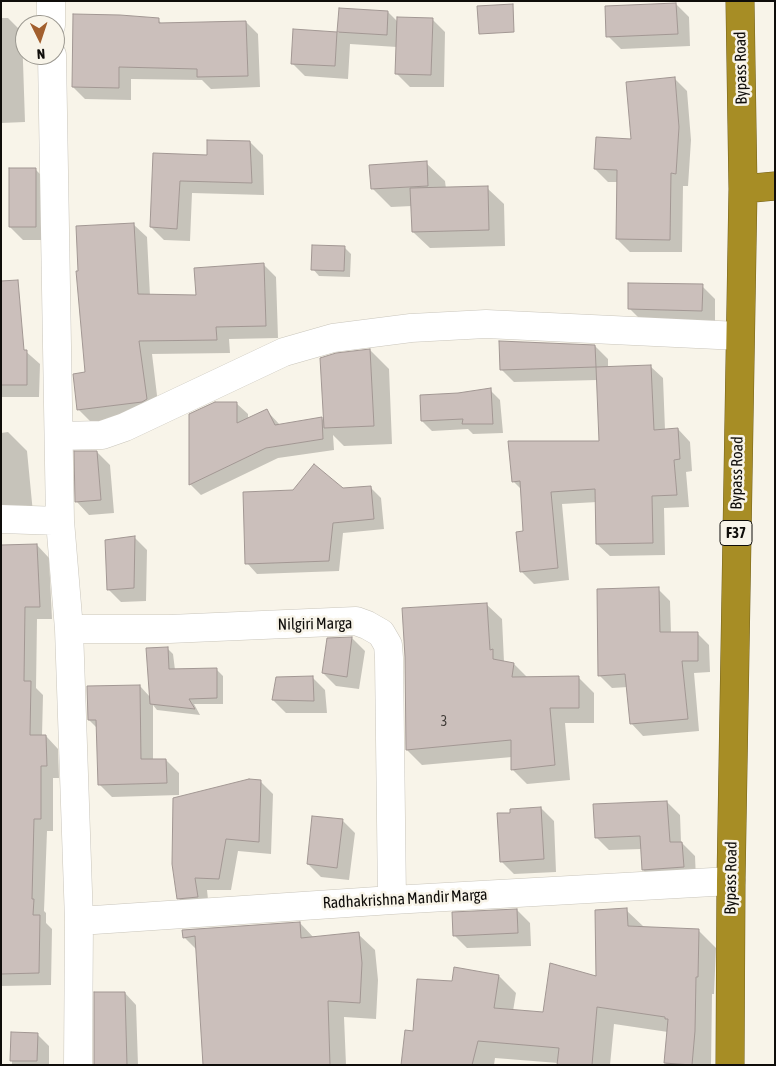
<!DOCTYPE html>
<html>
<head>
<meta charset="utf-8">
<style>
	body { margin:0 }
	#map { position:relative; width:776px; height:1066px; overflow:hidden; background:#f8f4e9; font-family:"Asap Condensed",sans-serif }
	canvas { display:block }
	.frame { position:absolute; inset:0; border:2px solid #0f0d0a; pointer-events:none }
	.north { position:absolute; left:15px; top:15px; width:50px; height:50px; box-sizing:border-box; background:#f8f4e9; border:1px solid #9b9890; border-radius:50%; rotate:176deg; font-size:14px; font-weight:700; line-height:20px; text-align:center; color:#0f0d0a }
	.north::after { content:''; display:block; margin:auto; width:18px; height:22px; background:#a25f2e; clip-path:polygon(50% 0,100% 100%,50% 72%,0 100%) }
</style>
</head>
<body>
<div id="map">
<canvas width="776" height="1066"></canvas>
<div class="frame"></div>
<div class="north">N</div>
</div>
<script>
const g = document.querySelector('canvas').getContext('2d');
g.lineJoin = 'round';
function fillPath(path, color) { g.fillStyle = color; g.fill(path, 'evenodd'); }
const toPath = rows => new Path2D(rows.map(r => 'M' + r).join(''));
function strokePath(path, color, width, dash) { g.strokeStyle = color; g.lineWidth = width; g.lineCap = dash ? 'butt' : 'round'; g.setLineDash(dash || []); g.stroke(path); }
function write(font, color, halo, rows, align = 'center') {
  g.font = font + ' "Asap Condensed",sans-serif'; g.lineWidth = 5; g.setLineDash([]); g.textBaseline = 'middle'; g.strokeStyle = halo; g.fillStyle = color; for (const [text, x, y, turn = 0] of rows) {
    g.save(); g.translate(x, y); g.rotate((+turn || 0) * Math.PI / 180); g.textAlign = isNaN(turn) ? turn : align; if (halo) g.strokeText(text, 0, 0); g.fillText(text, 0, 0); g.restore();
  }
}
fillPath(toPath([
	[676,4,689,17,690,46,621,49,608,36],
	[340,10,388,12,398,22,432,19,445,32,444,87,410,87,397,74,397,47,350,44,348,79,305,76,292,63,294,30,339,33],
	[1,18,8,18,22,32,25,122,1,123],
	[158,20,162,24,246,22,258,34,260,87,211,89,202,80,131,79,131,100,85,99,73,87],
	[674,78,687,91,691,140,688,186,683,186,682,252,630,252,617,239,618,182,608,182,595,169,632,141],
	[250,142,263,155,264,195,192,193,190,241,164,240,151,227,155,154,208,156],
	[426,163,445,181,446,189,487,188,504,204,505,246,430,248,413,232,412,206,391,207,372,188],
	[36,170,49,183,48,240,23,240,10,227],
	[134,225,147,237,150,296,197,297,263,264,276,277,278,338,229,339,230,353,152,354,159,412,155,414,91,422,78,409,86,373],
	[345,248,351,254,350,277,319,276,313,269],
	[702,286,715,299,715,323,642,321,629,308],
	[595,346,608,359,608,368,650,366,663,378,665,430,678,429,690,442,692,471,686,472,689,507,664,508,665,555,610,556,597,544,597,502,562,504,569,580,534,584,521,571,525,532,522,490,513,481,600,442,598,380,514,382,501,369],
	[23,349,40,364,39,397,1,397,1,350],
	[370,350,389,369,392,444,344,446,333,435,334,450,278,458,201,495,190,484,236,403,248,414,248,420,267,411,280,425,321,418,325,422],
	[490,390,500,400,503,433,473,434,468,429,432,431,422,421],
	[8,432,27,451,33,513,1,512,1,433],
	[76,452,97,452,110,465,114,513,89,515,77,502],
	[370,487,381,498,384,529,343,533,339,571,257,574,247,563,343,490],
	[134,537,147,550,146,601,121,602,108,589],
	[37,545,49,558,52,619,37,619,36,688,43,695,42,736,46,736,58,749,59,778,53,778,53,831,47,831,44,911,46,913,46,923,52,929,51,985,1,986,1,546],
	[658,589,670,601,671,633,697,633,709,645,710,672,694,673,699,731,643,736,631,723,628,687,612,688,600,676],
	[486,604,502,619,504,662,514,664,528,678,578,677,594,693,594,723,565,723,570,780,527,784,512,769,512,757,422,765,407,750],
	[352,638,365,651,359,689,336,686,323,673],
	[167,648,173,654,175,670,216,669,223,676,223,704,194,704,200,715,157,710,153,705,153,760,166,760,179,773,179,795,112,797,99,784,97,728,89,720,140,686,150,697],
	[312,677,325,690,327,713,286,713,273,700],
	[261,782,273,794,271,854,238,851,231,890,207,890,209,909,190,910,178,898],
	[667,802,680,815,681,842,695,856,696,880,656,882,643,870,642,849,609,850,596,837],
	[541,808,554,821,556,872,514,874,501,861,512,814],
	[342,820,355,833,349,880,321,877,308,864],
	[517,910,530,923,531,946,467,948,454,935],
	[626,910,644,927,698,930,716,948,714,994,712,994,711,1065,667,1065,665,1063,668,1032,614,1024,610,1065,558,1065,558,1063,495,1058,494,1065,402,1065,414,1033,453,982,455,968,499,976,516,993,513,1011,544,1014,597,977],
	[300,923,314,938,358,934,375,950,378,980,376,1019,344,1017,346,1065,204,1065,197,950,184,937],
	[125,993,136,1005,138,1065,95,1065],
	[12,1034,37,1034,49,1046,49,1065,12,1065]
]), '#0003');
const building = toPath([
	[676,3,678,34,606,37,605,6,676,3],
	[513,4,514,32,479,34,477,6,513,4],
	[339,8,388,11,387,35,337,32,339,8],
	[73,14,120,15,159,18,159,23,246,21,248,76,197,77,197,69,119,67,119,88,72,87,73,14],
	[397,17,433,18,431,75,395,74,397,17],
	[293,29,337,32,335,66,291,64,293,29],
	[675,77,679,127,676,174,671,173,670,240,616,239,617,170,594,169,596,137,631,139,626,82,675,77],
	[207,140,250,141,252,183,180,181,177,229,150,227,153,153,207,155,207,140],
	[427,161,428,186,371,189,369,165,427,161],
	[9,168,36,168,36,227,9,227,9,168],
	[488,186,489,230,412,232,410,188,488,186],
	[134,223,138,294,196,295,194,268,264,263,266,326,216,327,217,340,139,341,147,399,142,402,77,410,73,374,85,372,76,271,78,271,76,226,134,223],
	[312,245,345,246,344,271,311,270,312,245],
	[18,280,24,350,27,350,27,385,1,385,1,281,18,280],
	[628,283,703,284,702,311,628,309,628,283],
	[499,341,595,345,596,367,500,370,499,341],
	[370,349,374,426,324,428,320,358,336,353,370,349],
	[651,365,654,430,678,428,680,459,674,460,677,495,652,496,653,543,596,544,595,489,551,492,558,568,520,572,516,532,523,531,520,481,512,482,508,441,599,441,596,367,651,365],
	[491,388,493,424,462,424,463,419,421,421,420,395,458,393,491,388],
	[215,402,237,402,237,423,267,409,275,425,322,417,323,439,266,448,189,485,189,414,215,402],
	[74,451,97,451,101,500,75,502,74,451],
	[314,464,343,488,371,486,374,519,333,523,329,561,245,564,243,492,293,490,314,464],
	[135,536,134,588,107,590,105,540,135,536],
	[37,544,40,607,25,607,24,681,31,681,30,735,46,735,47,766,41,766,41,819,34,819,32,899,34,899,33,915,40,915,39,973,1,974,1,545,37,544],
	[659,587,660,632,698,632,698,661,682,661,688,719,630,724,625,674,598,676,597,589,659,587],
	[487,603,490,650,493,649,493,659,514,663,512,677,579,676,579,708,550,708,555,765,511,770,511,740,406,750,405,657,402,608,487,603],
	[352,637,347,677,322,673,327,638,352,637],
	[168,647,169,669,217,668,217,698,189,699,195,709,150,704,146,648,168,647],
	[313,676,314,701,272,700,276,677,313,676],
	[140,685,141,759,166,759,167,783,98,785,96,720,88,720,87,686,140,685],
	[249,779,261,780,259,842,226,839,219,879,195,878,198,897,177,899,172,864,173,798,249,779],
	[667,801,670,842,682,842,684,867,642,870,640,836,595,838,593,804,667,801],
	[541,807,544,859,500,862,497,813,510,813,510,809,541,807],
	[312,816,343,819,337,868,307,864,312,816],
	[627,908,628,926,699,929,698,977,696,977,695,1031,692,1065,664,1063,668,1019,665,1019,665,1017,597,1007,592,1065,557,1065,559,1048,478,1041,472,1065,401,1065,405,1030,413,1031,417,979,452,981,454,967,499,975,494,1008,543,1012,550,963,596,976,595,910,627,908],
	[517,909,518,933,453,936,452,912,517,909],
	[300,922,301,938,359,932,362,963,360,1003,328,1001,330,1065,203,1065,195,936,183,938,182,930,300,922],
	[94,992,125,992,127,1065,94,1065,94,992],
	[11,1032,38,1033,37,1061,10,1061,11,1032]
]);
fillPath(building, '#cbbfbb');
strokePath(building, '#a29793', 1);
const minor = toPath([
	[51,1,51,25],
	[52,55,60,521,69,629,79,921,78,1065],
	[59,436,102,435,125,427,284,352,333,338,411,328,486,324,739,336],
	[1,519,60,521],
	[69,629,169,629,356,621,367,625,381,633,388,645,389,658,392,900],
	[79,921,392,900,731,881]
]);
const highway = toPath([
	[743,189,775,186],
	[730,1065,731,881,743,189,740,1]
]);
strokePath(minor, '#c9c5bb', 29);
strokePath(highway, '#72601c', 29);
strokePath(minor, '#fff', 28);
strokePath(highway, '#a78d25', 28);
write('14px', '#3e3a36', null, [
	["3",444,722]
]);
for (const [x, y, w] of [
	[736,533,32]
]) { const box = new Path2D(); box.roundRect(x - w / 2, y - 12.5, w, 25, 4); g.fillStyle = '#f8f4e9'; g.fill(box); strokePath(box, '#0f0d0a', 1); }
write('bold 15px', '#0f0d0a', null, [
	["F37",736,533]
]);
write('16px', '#0f0d0a', '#f8f4e9', [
	["Bypass Road",741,68,-91],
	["Bypass Road",737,473,-89],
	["Nilgiri Marga",315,624,-1],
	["Bypass Road",731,878,-89],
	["Radhakrishna Mandir Marga",405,899,-3]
]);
</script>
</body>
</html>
